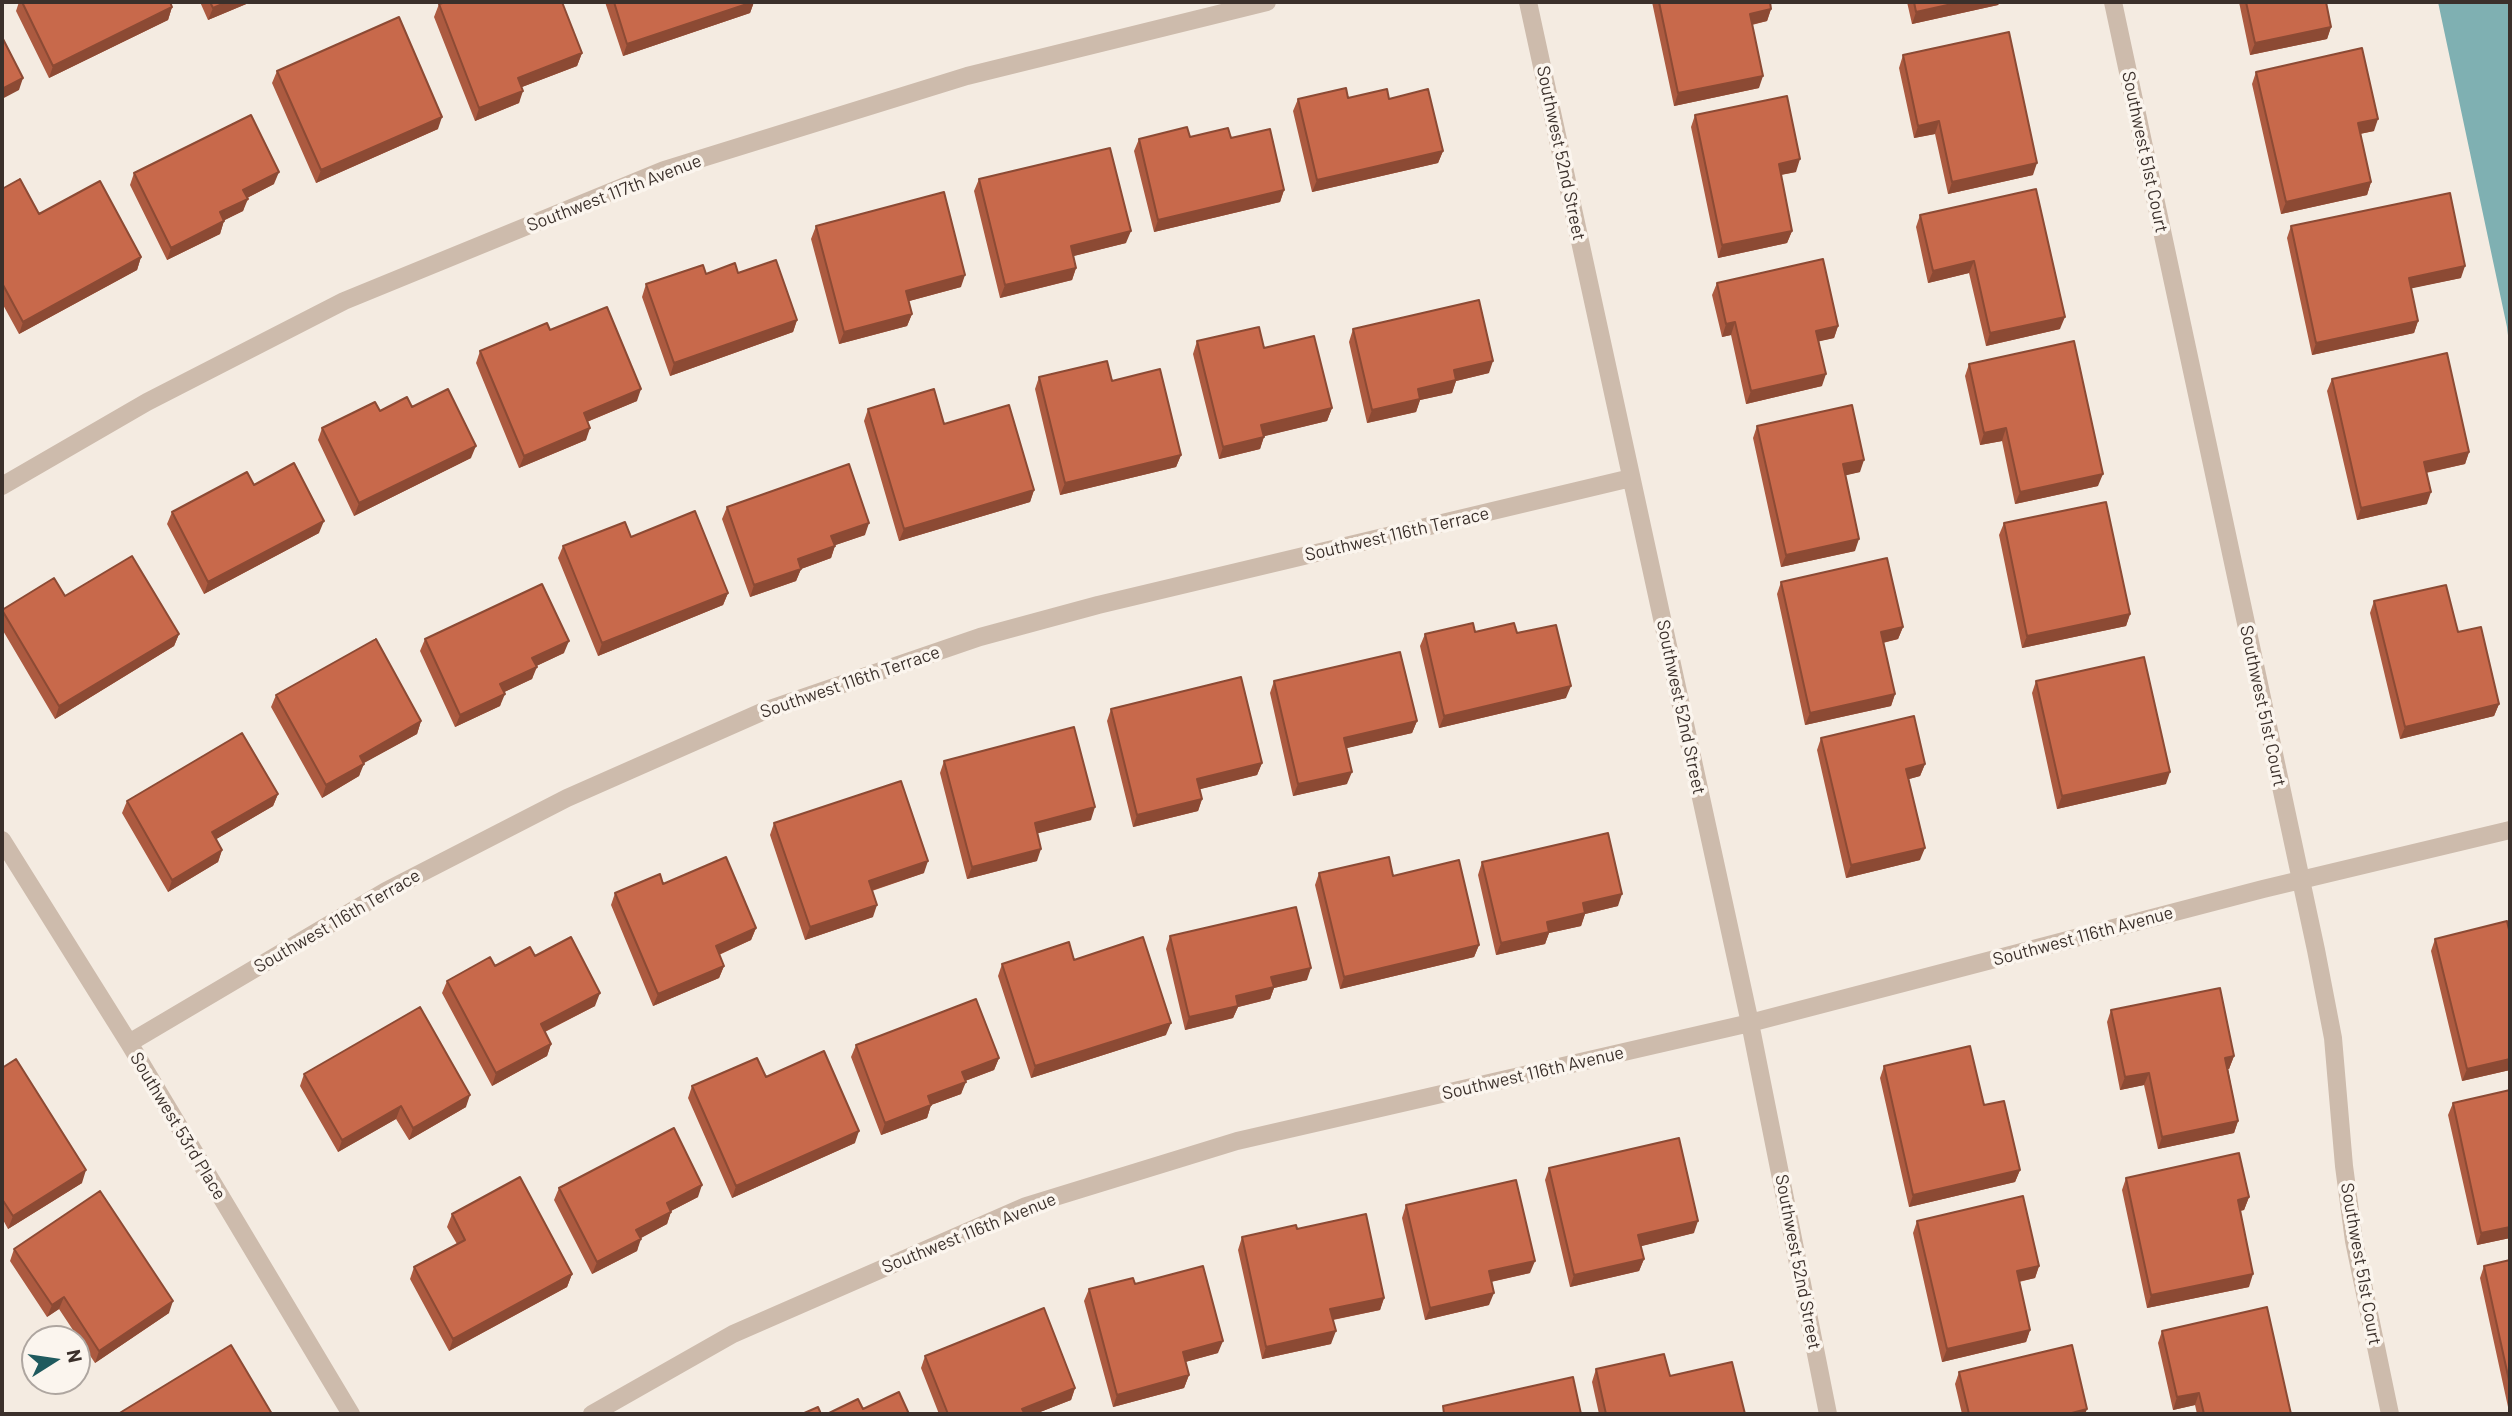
<!DOCTYPE html>
<html>
<head>
<meta charset="utf-8">
<style>
	body { margin:0 }
	#map { position:relative; width:2512px; height:1416px; overflow:hidden; background:#f4ebe1; font-family:Barlow,sans-serif }
	canvas { display:block }
	.frame { position:absolute; inset:0; border:4px solid #3b302b; pointer-events:none }
	.north { position:absolute; left:21px; top:1325px; width:70px; height:70px; box-sizing:border-box; background:#fbf5ee; border:2px solid #aea6a0; border-radius:50%; rotate:78deg; font-size:19px; font-weight:700; line-height:28px; text-align:center; color:#3b302b }
	.north::after { content:''; display:block; margin:auto; width:24px; height:32px; background:#1f5a5e; clip-path:polygon(50% 0,100% 100%,50% 72%,0 100%) }
</style>
</head>
<body>
<div id="map">
<canvas width="2512" height="1416"></canvas>
<div class="frame"></div>
<div class="north">N</div>
</div>
<script>
const g = document.querySelector('canvas').getContext('2d');
g.lineJoin = 'round';
function fillPath(path, color) { g.fillStyle = color; g.fill(path, 'evenodd'); }
const toPath = rows => new Path2D(rows.map(r => 'M' + r).join(''));
function strokePath(path, color, width, dash) { g.strokeStyle = color; g.lineWidth = width; g.lineCap = dash ? 'butt' : 'round'; g.setLineDash(dash || []); g.stroke(path); }
function write(font, color, halo, rows, align = 'center') {
  g.font = font + ' Barlow,sans-serif'; g.lineWidth = 7; g.setLineDash([]); g.textBaseline = 'middle'; g.strokeStyle = halo; g.fillStyle = color; for (const [text, x, y, turn = 0] of rows) {
    g.save(); g.translate(x, y); g.rotate((+turn || 0) * Math.PI / 180); g.textAlign = isNaN(turn) ? turn : align; if (halo) g.strokeText(text, 0, 0); g.fillText(text, 0, 0); g.restore();
  }
}
fillPath(toPath([
	[2438,2,2510,2,2510,352,2507,327]
]), '#7fb0b2');
strokePath(toPath([
	[1528,2,1750,1023,1828,1414],
	[2113,2,2316,950,2333,1038,2344,1166,2354,1241,2390,1414],
	[2,486,147,402,344,301,664,170,967,76,1267,2],
	[2,840,129,1043,351,1414],
	[129,1043,386,891,567,798,764,711,980,637,1098,605,1631,478],
	[592,1414,733,1334,1026,1206,1237,1141,1750,1023,2263,889,2510,830]
]), '#cdbbac', 18);
fillPath(toPath([
	[19,2,170,2,172,7,168,20,49,78,16,11],
	[200,2,251,2,208,20],
	[605,2,754,2,750,13,623,56],
	[1652,2,1770,2,1771,9,1767,21,1752,25,1759,88,1674,106],
	[1907,2,2000,2,1998,5,1912,24],
	[2239,2,2326,2,2331,27,2327,39,2250,55],
	[439,4,582,53,577,66,522,87,519,103,475,121,434,17],
	[1903,55,2033,175,1948,194,1935,134,1914,138,1899,68],
	[277,71,438,129,316,183,272,83],
	[2256,72,2374,131,2360,134,2371,182,2367,195,2281,214,2252,84],
	[1348,98,1389,99,1443,151,1438,163,1312,192,1293,111,1298,99],
	[1695,115,1796,172,1781,175,1792,231,1787,243,1718,258,1691,127],
	[1190,137,1231,138,1284,190,1280,202,1154,232,1134,151,1139,139],
	[134,173,274,184,247,198,243,211,224,220,220,234,167,260,130,185],
	[979,179,1126,243,1073,256,1076,268,1072,280,1000,298,974,191],
	[2,189,39,214,141,257,137,270,19,334,2,303],
	[1920,215,2060,329,1986,346,1969,273,1928,283,1916,227],
	[816,226,961,287,909,301,912,314,907,326,839,344,811,239],
	[2291,226,2461,278,2411,288,2418,321,2414,333,2312,355,2287,238],
	[738,273,797,320,793,332,670,376,642,297,646,284,706,274],
	[1717,283,1838,326,1834,338,1819,341,1822,386,1746,404,1731,335,1722,337,1712,295],
	[1353,329,1489,373,1456,381,1452,393,1420,400,1416,412,1367,423,1349,342],
	[550,330,637,401,587,422,586,440,519,468,476,363,480,351],
	[1197,341,1264,348,1332,408,1327,421,1264,436,1260,449,1219,459,1193,354],
	[1969,364,2098,486,2015,504,2002,441,1980,445,1965,376],
	[1039,377,1112,381,1181,455,1176,467,1060,495,1035,389],
	[2332,379,2469,452,2465,464,2426,473,2427,504,2357,520,2327,391],
	[412,407,471,458,354,516,318,440,322,428,380,411],
	[868,409,944,424,1034,490,1030,502,899,541,864,421],
	[1757,426,1860,472,1845,475,1855,551,1781,567,1753,438],
	[254,485,319,533,204,594,167,524,172,512],
	[727,507,865,535,835,545,831,558,801,569,796,581,750,597,722,519],
	[2004,523,2130,614,2126,626,2022,648,1999,535],
	[631,537,728,593,723,605,598,656,558,558,563,546],
	[2510,554,2510,569,2508,560],
	[1781,582,1903,627,1898,639,1883,643,1895,694,1891,706,1805,725,1777,594],
	[2374,601,2458,632,2499,704,2494,716,2400,739,2370,613],
	[2,610,179,634,174,646,55,719,2,629],
	[1517,633,1566,698,1439,728,1420,646,1425,634],
	[425,639,564,653,536,666,532,679,504,692,500,706,455,727,420,651],
	[1274,681,1417,721,1412,733,1346,748,1347,784,1293,796,1270,693],
	[2036,681,2166,784,2057,809,2032,693],
	[276,695,421,721,417,734,363,763,359,776,322,798,271,707],
	[1111,709,1262,763,1257,775,1200,789,1202,799,1198,811,1133,827,1107,721],
	[1821,738,1925,764,1920,776,1909,779,1920,860,1846,878,1817,750],
	[944,761,1091,820,1038,833,1037,861,967,879,940,773],
	[278,794,273,806,216,839,222,850,218,862,168,892,122,813,127,801],
	[774,823,924,873,872,891,873,917,805,940,770,835],
	[1482,862,1618,906,1585,914,1581,926,1549,933,1545,944,1496,955,1478,875],
	[1319,873,1393,876,1479,945,1474,957,1340,989,1315,885],
	[663,884,756,928,751,940,719,955,724,966,719,978,653,1006,611,905,615,893],
	[1170,936,1307,980,1274,988,1270,999,1238,1007,1233,1018,1185,1030,1166,949],
	[2435,939,2510,1070,2462,1081,2431,951],
	[535,956,595,1006,545,1032,551,1044,547,1056,492,1086,442,993,447,981,495,966],
	[1074,960,1166,1035,1031,1078,998,976,1002,964],
	[2111,1010,2234,1056,2229,1069,2228,1069,2238,1121,2234,1133,2158,1149,2144,1085,2120,1090,2107,1022],
	[856,1045,999,1058,994,1070,965,1081,961,1094,931,1105,927,1118,881,1135,851,1057],
	[1884,1066,1984,1105,2020,1170,2015,1182,1909,1207,1880,1078],
	[2,1068,82,1183,8,1229,2,1218],
	[304,1074,466,1107,409,1140,396,1119,338,1152,300,1086],
	[766,1077,855,1143,732,1198,688,1098,692,1086],
	[2453,1103,2510,1238,2477,1245,2448,1115],
	[1549,1168,1694,1233,1641,1246,1644,1259,1639,1271,1570,1287,1545,1180],
	[2126,1178,2249,1197,2244,1210,2240,1211,2249,1287,2147,1308,2122,1190],
	[559,1188,698,1197,671,1211,667,1224,640,1238,637,1251,592,1274,554,1200],
	[1406,1205,1530,1273,1491,1282,1489,1305,1425,1320,1402,1218],
	[452,1214,572,1274,567,1287,449,1351,410,1279,414,1267,457,1244,447,1227],
	[1917,1221,2039,1266,2035,1278,2019,1282,2030,1330,2026,1342,1942,1362,1913,1233],
	[1297,1229,1384,1298,1380,1310,1333,1320,1331,1344,1262,1359,1238,1250,1242,1237],
	[14,1249,169,1313,95,1363,59,1309,47,1317,10,1261],
	[2510,1260,2510,1406,2508,1407,2480,1278,2484,1266],
	[1089,1289,1218,1353,1185,1362,1189,1375,1184,1388,1113,1407,1084,1301],
	[2162,1331,2291,1414,2197,1414,2195,1405,2173,1410,2158,1343],
	[925,1356,1075,1388,1071,1400,1035,1414,939,1414,921,1368],
	[1596,1369,1670,1376,1745,1414,1599,1414,1592,1382],
	[1959,1372,2085,1414,1962,1414,1955,1384]
]), '#ac5a40');
fillPath(toPath([
	[227,2,251,2,208,20,213,8],
	[753,2,754,2,750,13,623,56,627,44],
	[1961,2,2000,2,1998,5,1912,24,1916,12],
	[172,7,168,20,49,78,53,66],
	[1771,9,1767,21,1745,26,1750,14],
	[2331,27,2327,39,2250,55,2255,43],
	[582,53,577,66,514,90,518,78],
	[1763,76,1759,88,1674,106,1678,93],
	[23,78,19,90,2,99,2,89],
	[523,91,519,103,475,121,479,108],
	[442,117,438,129,316,183,321,170],
	[2378,119,2374,131,2354,135,2358,123],
	[1939,121,1935,134,1914,138,1918,126],
	[1443,151,1438,163,1312,192,1317,180],
	[1800,159,1796,172,1774,176,1779,164],
	[2037,163,2033,175,1948,194,1952,182],
	[279,172,274,184,239,202,243,190],
	[2371,182,2367,195,2281,214,2286,202],
	[1284,190,1280,202,1154,232,1158,220],
	[248,199,243,211,215,225,220,212],
	[224,221,220,234,167,260,171,248],
	[1131,231,1126,243,1066,258,1071,246],
	[1792,231,1787,243,1718,258,1722,245],
	[141,257,137,270,19,334,23,322],
	[1974,261,1969,273,1928,283,1933,271],
	[2465,266,2461,278,2404,290,2409,278],
	[1076,268,1072,280,1000,298,1005,285],
	[965,275,961,287,902,303,906,291],
	[912,314,907,326,839,344,844,332],
	[2065,317,2060,329,1986,346,1990,333],
	[797,320,793,332,670,376,674,363],
	[2418,321,2414,333,2312,355,2316,343],
	[1735,322,1731,335,1722,337,1726,324],
	[1838,326,1834,338,1812,343,1816,331],
	[1493,361,1489,373,1456,381,1452,393,1420,400,1416,412,1367,423,1372,410,1418,389,1454,370],
	[1826,374,1822,386,1746,404,1751,391],
	[641,389,637,401,579,425,584,413],
	[1332,408,1327,421,1257,438,1261,425],
	[590,428,586,440,519,468,524,456],
	[2006,428,2002,441,1980,445,1984,433],
	[1264,437,1260,449,1219,459,1223,447],
	[476,446,471,458,354,516,359,503],
	[2469,452,2465,464,2419,474,2424,462],
	[1181,455,1176,467,1060,495,1065,483],
	[1864,460,1860,472,1839,477,1843,464],
	[2103,474,2098,486,2015,504,2020,492],
	[1034,490,1030,502,899,541,904,529],
	[2431,492,2427,504,2357,520,2361,508],
	[324,521,319,533,204,594,208,582],
	[869,523,865,535,827,548,831,536],
	[1859,539,1855,551,1781,567,1786,555],
	[835,546,831,558,801,569,796,581,750,597,754,585,798,559],
	[728,593,723,605,598,656,602,643],
	[2130,614,2126,626,2022,648,2027,636],
	[1903,627,1898,639,1877,644,1881,632],
	[179,634,174,646,55,719,59,706],
	[569,641,564,653,528,670,532,658],
	[537,667,532,679,496,696,500,684],
	[1571,686,1566,698,1439,728,1444,716],
	[505,694,500,706,455,727,460,715],
	[1895,694,1891,706,1805,725,1810,713],
	[2499,704,2494,716,2400,739,2405,727],
	[421,721,417,734,355,768,360,756],
	[1417,721,1412,733,1339,750,1344,738],
	[1262,763,1257,775,1193,791,1197,779],
	[364,764,359,776,322,798,326,785],
	[1925,764,1920,776,1902,781,1906,769],
	[1352,772,1347,784,1293,796,1298,784],
	[2170,772,2166,784,2057,809,2062,796],
	[278,794,273,806,208,844,212,832],
	[1202,799,1198,811,1133,827,1137,815],
	[1095,807,1091,820,1031,835,1035,823],
	[1925,848,1920,860,1846,878,1851,865],
	[1041,849,1037,861,967,879,972,867],
	[222,850,218,862,168,892,172,880],
	[928,861,924,873,864,893,869,881],
	[1622,894,1618,906,1585,914,1581,926,1549,933,1545,944,1496,955,1501,943,1547,922,1583,903],
	[877,905,873,917,805,940,810,927],
	[756,928,751,940,711,958,716,946],
	[1479,945,1474,957,1340,989,1344,977],
	[724,966,719,978,653,1006,658,994],
	[1311,968,1307,980,1274,988,1270,999,1238,1007,1233,1018,1185,1030,1189,1017,1236,996,1271,977],
	[600,993,595,1006,536,1036,541,1024],
	[1171,1023,1166,1035,1031,1078,1035,1066],
	[551,1044,547,1056,492,1086,496,1073],
	[2234,1056,2229,1069,2221,1070,2225,1058],
	[999,1058,994,1070,957,1084,962,1072],
	[2510,1059,2510,1070,2462,1081,2467,1069],
	[2149,1073,2144,1085,2120,1090,2125,1077],
	[966,1082,961,1094,931,1105,927,1118,881,1135,885,1123,928,1096],
	[470,1095,466,1107,409,1140,413,1128],
	[401,1106,396,1119,338,1152,342,1140],
	[2238,1121,2234,1133,2158,1149,2162,1137],
	[859,1131,855,1143,732,1198,736,1186],
	[86,1170,82,1183,8,1229,13,1216],
	[2020,1170,2015,1182,1909,1207,1913,1195],
	[702,1185,698,1197,663,1215,667,1203],
	[2249,1197,2244,1210,2233,1212,2238,1200],
	[671,1212,667,1224,632,1243,636,1230],
	[1698,1221,1694,1233,1634,1248,1638,1235],
	[2510,1227,2510,1238,2477,1245,2481,1233],
	[641,1239,637,1251,592,1274,597,1262],
	[1644,1259,1639,1271,1570,1287,1574,1275],
	[1535,1261,1530,1273,1485,1283,1489,1271],
	[2039,1266,2035,1278,2012,1283,2017,1271],
	[572,1274,567,1287,449,1351,453,1339],
	[2253,1274,2249,1287,2147,1308,2151,1295],
	[1494,1293,1489,1305,1425,1320,1430,1308],
	[64,1297,59,1309,47,1317,52,1305],
	[1384,1298,1380,1310,1326,1321,1330,1309],
	[173,1301,169,1313,95,1363,99,1351],
	[2030,1330,2026,1342,1942,1362,1947,1349],
	[1336,1331,1331,1344,1262,1359,1266,1347],
	[1223,1341,1218,1353,1178,1364,1183,1352],
	[1189,1375,1184,1388,1113,1407,1117,1395],
	[1075,1388,1071,1400,1035,1414,1020,1414,1022,1409],
	[2199,1393,2195,1405,2173,1410,2177,1397],
	[2087,1409,2085,1414,2068,1414]
]), '#8c4a34');
const building = toPath([
	[22,2,170,2,172,7,53,66,22,2],
	[210,2,227,2,213,8,210,2],
	[446,2,562,2,582,53,518,78,523,91,479,108,439,4,446,2],
	[614,2,753,2,627,44,614,2],
	[1659,2,1770,2,1771,9,1750,14,1763,76,1678,93,1659,2],
	[1914,2,1961,2,1916,12,1914,2],
	[2246,2,2326,2,2331,27,2255,43,2246,2],
	[399,17,442,117,321,170,277,71,399,17],
	[2009,32,2037,163,1952,182,1939,121,1918,126,1903,55,2009,32],
	[2,37,23,78,2,89,2,37],
	[2362,48,2378,119,2358,123,2371,182,2286,202,2256,72,2362,48],
	[1346,88,1348,98,1387,89,1389,99,1428,89,1443,151,1317,180,1298,99,1346,88],
	[1787,96,1800,159,1779,164,1792,231,1722,245,1695,115,1787,96],
	[251,115,279,172,243,190,248,199,220,212,224,221,171,248,134,173,251,115],
	[1187,127,1190,137,1228,128,1231,138,1270,129,1284,190,1158,220,1139,139,1187,127],
	[1110,148,1131,231,1071,246,1076,268,1005,285,979,179,1110,148],
	[20,179,39,214,100,181,141,257,23,322,2,283,2,189,20,179],
	[2036,189,2065,317,1990,333,1974,261,1933,271,1920,215,2036,189],
	[944,192,965,275,906,291,912,314,844,332,816,226,944,192],
	[2450,193,2465,266,2409,278,2418,321,2316,343,2291,226,2450,193],
	[1823,259,1838,326,1816,331,1826,374,1751,391,1735,322,1726,324,1717,283,1823,259],
	[776,260,797,320,674,363,646,284,703,265,706,274,735,263,738,273,776,260],
	[1479,300,1493,361,1454,370,1456,380,1418,389,1420,399,1372,410,1353,329,1479,300],
	[607,307,641,389,584,413,590,428,524,456,480,351,547,323,550,330,607,307],
	[1259,327,1264,348,1314,336,1332,408,1261,425,1264,437,1223,447,1197,341,1259,327],
	[2074,341,2103,474,2020,492,2006,428,1984,433,1969,364,2074,341],
	[2447,353,2469,452,2424,462,2431,492,2361,508,2332,379,2447,353],
	[1107,361,1112,381,1160,369,1181,455,1065,483,1039,377,1107,361],
	[448,389,476,446,359,503,322,428,375,402,380,411,407,397,412,407,448,389],
	[934,389,944,424,1009,405,1034,490,904,529,868,409,934,389],
	[1852,405,1864,460,1843,464,1859,539,1786,555,1757,426,1852,405],
	[294,463,324,521,208,582,172,512,247,472,254,485,294,463],
	[849,464,869,523,831,536,835,546,798,559,801,569,754,585,727,507,849,464],
	[2106,502,2130,614,2027,636,2004,523,2106,502],
	[695,511,728,593,602,643,563,546,625,522,631,537,695,511],
	[132,556,179,634,59,706,2,610,54,578,65,596,132,556],
	[1887,558,1903,627,1881,632,1895,694,1810,713,1781,582,1887,558],
	[542,584,569,641,532,658,537,667,500,684,505,694,460,715,425,639,542,584],
	[2446,585,2458,632,2481,627,2499,704,2405,727,2374,601,2446,585],
	[1473,623,1475,632,1514,623,1517,633,1556,625,1571,686,1444,716,1425,634,1473,623],
	[376,639,421,721,360,756,364,764,326,785,276,695,376,639],
	[1400,652,1417,721,1344,738,1352,772,1298,784,1274,681,1400,652],
	[2144,657,2170,772,2062,796,2036,681,2144,657],
	[1241,677,1262,763,1197,779,1202,799,1137,815,1111,709,1241,677],
	[1914,716,1925,764,1906,769,1925,848,1851,865,1821,738,1914,716],
	[1074,727,1095,807,1035,823,1041,849,972,867,944,761,1074,727],
	[242,733,278,794,212,832,222,850,172,880,127,801,242,733],
	[901,781,928,861,869,881,877,905,810,927,774,823,901,781],
	[1608,833,1622,894,1583,903,1585,913,1547,922,1549,932,1501,943,1482,862,1608,833],
	[726,857,756,928,716,946,724,966,658,994,615,893,660,874,663,884,726,857],
	[1389,857,1393,876,1459,860,1479,945,1344,977,1319,873,1389,857],
	[1296,907,1311,968,1271,977,1274,987,1236,996,1238,1006,1189,1017,1170,936,1296,907],
	[2507,921,2510,934,2510,1059,2467,1069,2435,939,2507,921],
	[571,937,600,993,541,1024,551,1044,496,1073,447,981,490,957,495,966,530,947,535,956,571,937],
	[1143,937,1171,1023,1035,1066,1002,964,1069,942,1074,960,1143,937],
	[2220,988,2234,1056,2225,1058,2238,1121,2162,1137,2149,1073,2125,1077,2111,1010,2220,988],
	[976,999,999,1058,962,1072,966,1082,928,1096,931,1105,885,1123,856,1045,976,999],
	[420,1007,470,1095,413,1128,401,1106,342,1140,304,1074,420,1007],
	[1970,1046,1984,1105,2004,1101,2020,1170,1913,1195,1884,1066,1970,1046],
	[824,1051,859,1131,736,1186,692,1086,757,1058,766,1077,824,1051],
	[16,1059,86,1170,13,1216,2,1199,2,1068,16,1059],
	[2510,1090,2510,1227,2481,1233,2453,1103,2510,1090],
	[674,1128,702,1185,667,1203,671,1212,636,1230,641,1239,597,1262,559,1188,674,1128],
	[1679,1138,1698,1221,1638,1235,1644,1259,1574,1275,1549,1168,1679,1138],
	[2239,1153,2249,1197,2238,1200,2253,1274,2151,1295,2126,1178,2239,1153],
	[520,1177,572,1274,453,1339,414,1267,465,1240,452,1214,520,1177],
	[1516,1180,1535,1261,1489,1271,1494,1293,1430,1308,1406,1205,1516,1180],
	[100,1191,173,1301,99,1351,64,1297,52,1305,14,1249,100,1191],
	[2023,1196,2039,1266,2017,1271,2030,1330,1947,1349,1917,1221,2023,1196],
	[1366,1214,1384,1298,1330,1309,1336,1331,1266,1347,1242,1237,1296,1225,1297,1229,1366,1214],
	[2510,1260,2510,1385,2484,1266,2510,1260],
	[1203,1266,1223,1341,1183,1352,1189,1375,1117,1395,1089,1289,1133,1278,1135,1284,1203,1266],
	[2267,1307,2291,1414,2204,1414,2199,1393,2177,1397,2162,1331,2267,1307],
	[1044,1308,1075,1388,1022,1409,1025,1414,948,1414,925,1356,1044,1308],
	[231,1345,272,1414,118,1414,231,1345],
	[2072,1345,2087,1409,2068,1414,1969,1414,1959,1372,2072,1345],
	[1664,1354,1670,1376,1732,1362,1745,1414,1606,1414,1596,1369,1664,1354],
	[1573,1377,1581,1414,1444,1414,1443,1406,1573,1377],
	[899,1392,909,1414,827,1414,858,1399,863,1409,899,1392],
	[818,1407,821,1414,802,1414,818,1407]
]);
fillPath(building, '#c8694b');
strokePath(building, '#8c4a34', 2);
write('18px', '#3b302b', '#fbf5ee', [
	["Southwest 51st Court",2145,152,78],
	["Southwest 52nd Street",1561,153,78],
	["Southwest 117th Avenue",614,193,-21],
	["Southwest 116th Terrace",1397,534,-13],
	["Southwest 116th Terrace",850,682,-19],
	["Southwest 51st Court",2263,706,78],
	["Southwest 52nd Street",1681,707,78],
	["Southwest 116th Terrace",337,921,-30],
	["Southwest 116th Avenue",2083,936,-15],
	["Southwest 116th Avenue",1533,1073,-13],
	["Southwest 53rd Place",178,1126,59],
	["Southwest 116th Avenue",969,1233,-22],
	["Southwest 52nd Street",1798,1262,79],
	["Southwest 51st Court",2361,1264,80]
]);
</script>
</body>
</html>
